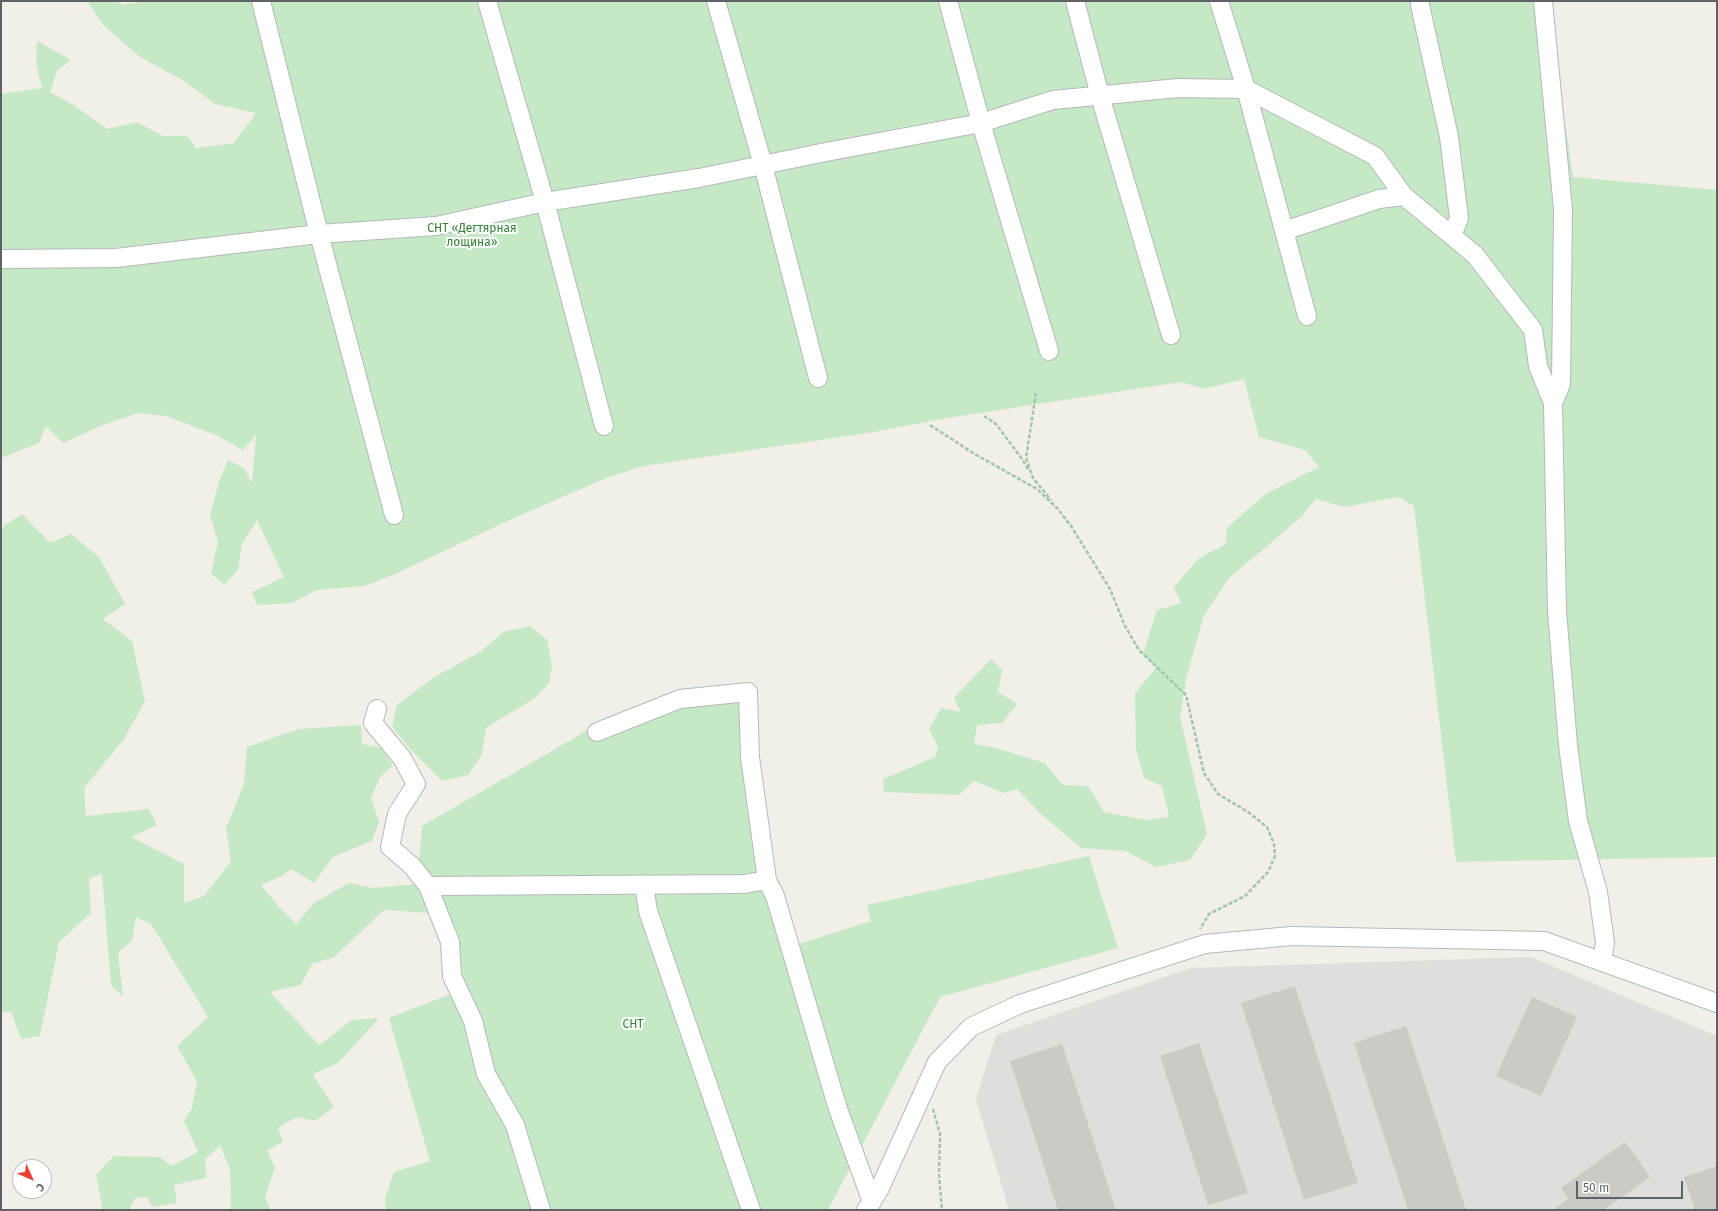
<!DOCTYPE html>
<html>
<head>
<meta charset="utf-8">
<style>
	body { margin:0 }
	#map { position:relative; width:1718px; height:1211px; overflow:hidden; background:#f1efe8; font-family:"Fira Sans",sans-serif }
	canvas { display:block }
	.frame { position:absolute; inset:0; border:2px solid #5f6368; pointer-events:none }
	.north { position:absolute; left:12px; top:1159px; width:40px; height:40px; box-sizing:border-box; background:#fff; border:1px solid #bfc1c3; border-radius:50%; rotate:135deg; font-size:11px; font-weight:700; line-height:16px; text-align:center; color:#5f6368 }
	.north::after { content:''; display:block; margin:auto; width:14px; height:18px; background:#ea4335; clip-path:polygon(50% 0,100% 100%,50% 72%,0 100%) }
	.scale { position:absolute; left:1576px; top:1181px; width:107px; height:18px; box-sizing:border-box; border:2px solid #5f6368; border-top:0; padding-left:5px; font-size:12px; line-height:14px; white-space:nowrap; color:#5f6368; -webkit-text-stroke:3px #fff; paint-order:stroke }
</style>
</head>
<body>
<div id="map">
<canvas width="1718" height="1211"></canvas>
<div class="frame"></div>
<div class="north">С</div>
<div class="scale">50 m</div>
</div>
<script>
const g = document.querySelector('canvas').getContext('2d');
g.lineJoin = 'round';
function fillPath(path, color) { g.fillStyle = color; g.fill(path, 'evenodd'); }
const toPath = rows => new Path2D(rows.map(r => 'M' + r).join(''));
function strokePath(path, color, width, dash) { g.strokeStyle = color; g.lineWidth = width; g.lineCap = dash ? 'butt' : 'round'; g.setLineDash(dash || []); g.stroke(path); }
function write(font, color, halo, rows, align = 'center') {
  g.font = font + ' "Fira Sans",sans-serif'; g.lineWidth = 4; g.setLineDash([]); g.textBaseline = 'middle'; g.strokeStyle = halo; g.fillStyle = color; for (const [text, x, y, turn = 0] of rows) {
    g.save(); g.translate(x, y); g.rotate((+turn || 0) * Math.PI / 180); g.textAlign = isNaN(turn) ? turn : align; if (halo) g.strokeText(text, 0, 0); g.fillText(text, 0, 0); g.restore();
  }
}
fillPath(toPath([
	[1531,957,1717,1036,1717,1210,1009,1210,976,1099,996,1035,1191,968]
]), '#e0deda');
fillPath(toPath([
	[87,1,115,1,123,5,140,2,140,1,1547,1,1573,177,1717,190,1717,857,1456,862,1414,506,1398,497,1344,507,1316,499,1300,518,1228,579,1204,615,1186,679,1180,717,1207,834,1190,860,1156,867,1125,851,1081,848,1041,814,1017,789,1004,793,974,781,959,795,884,792,883,779,935,757,938,746,929,729,941,708,961,712,954,698,991,659,1002,670,998,692,1017,704,1002,723,977,725,974,744,996,748,1045,763,1063,785,1088,786,1104,812,1145,820,1169,817,1162,786,1144,778,1136,749,1135,693,1156,668,1143,654,1157,610,1181,603,1174,587,1199,558,1226,544,1227,528,1264,495,1319,467,1305,450,1259,437,1244,379,1204,389,1181,382,947,418,874,432,644,466,606,478,514,518,395,574,364,586,317,590,292,603,257,605,252,592,284,577,257,520,242,544,238,570,224,585,211,573,218,542,210,514,220,479,228,460,244,468,252,483,256,435,243,450,216,435,166,416,138,413,100,426,63,443,46,426,39,443,1,458,1,94,42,88,36,63,37,41,71,60,57,71,50,92,75,106,107,129,137,122,163,136,187,136,196,148,234,143,256,113,215,104,184,81,140,57,103,25],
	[22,514,50,543,71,534,99,557,125,604,103,619,132,641,145,701,124,739,84,788,86,816,149,809,157,825,131,837,184,864,184,903,204,896,231,861,226,828,244,784,247,747,298,729,361,725,362,744,381,748,393,765,381,776,371,798,379,822,372,841,333,857,314,883,291,869,282,876,261,885,281,909,296,924,314,903,349,883,373,888,417,884,422,826,600,723,680,691,754,685,758,758,775,876,799,944,871,921,867,905,1089,856,1118,948,940,997,828,1210,386,1210,385,1199,394,1172,430,1161,389,1018,451,994,441,940,430,913,384,910,334,957,312,964,301,985,270,992,319,1045,352,1020,379,1018,338,1063,313,1074,334,1107,315,1121,297,1117,278,1128,283,1141,267,1151,275,1167,265,1197,271,1210,231,1210,230,1169,220,1146,205,1159,206,1178,174,1185,177,1203,152,1207,148,1197,135,1198,129,1210,103,1210,96,1175,114,1156,160,1157,171,1166,198,1152,184,1121,192,1108,197,1081,177,1046,208,1017,151,924,136,917,132,940,118,953,123,997,111,985,102,874,89,878,91,913,59,942,40,1036,21,1039,11,1012,1,1012,1,530,5,525],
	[530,626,547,640,552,665,549,683,535,698,486,728,482,754,468,775,442,781,411,750,392,727,397,705,436,676,480,652,503,632]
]), '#c5e8c5');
fillPath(toPath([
	[1295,986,1358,1183,1304,1200,1241,1003],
	[1532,997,1577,1017,1541,1096,1496,1076],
	[1406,1026,1466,1210,1408,1210,1354,1043],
	[1199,1043,1248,1193,1208,1205,1160,1056],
	[1062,1044,1116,1210,1058,1210,1010,1061],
	[1625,1142,1650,1177,1604,1210,1553,1210,1568,1199,1561,1188],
	[1717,1166,1717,1210,1695,1210,1684,1177]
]), '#cccac5');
const minor = toPath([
	[261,1,319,234,394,515],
	[487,1,545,202,604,426],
	[716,1,763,165,818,378],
	[948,1,981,123,1049,351],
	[1075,1,1100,96,1171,335],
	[1219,1,1246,89,1307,316],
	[1543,1,1563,209,1561,384,1553,403],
	[1420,5,1449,137,1459,218,1452,236],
	[1284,231,1379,199,1404,196],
	[1,259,116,258,319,234,436,226,545,202,699,178,826,152,981,123,1053,100,1178,88,1246,89,1375,156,1404,196,1475,255,1533,330,1538,366,1553,403,1557,611,1568,745,1578,821,1598,892,1605,942,1602,962],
	[377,709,373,723,402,758,416,784,397,814,390,847,412,866,428,886],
	[597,732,680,699,748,692,750,757,767,880,775,896,838,1109,872,1202],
	[644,885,648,911,751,1210],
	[541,1210,515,1125,486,1074,473,1021,452,976,450,942,428,886,744,884,767,880],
	[866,1210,879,1190,937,1062,971,1027,1020,1004,1205,944,1291,936,1544,941,1717,1003]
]);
strokePath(minor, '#b5b8bc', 20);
strokePath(toPath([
	[1036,393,1026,458,1033,478,1051,500],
	[984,416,996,424,1022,459,1029,471],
	[930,425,973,453,1037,489,1057,508,1071,526,1110,589,1125,626,1139,650,1186,695,1204,773,1218,794,1248,812,1267,827,1274,844,1275,856,1268,872,1245,896,1209,914,1200,929],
	[933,1109,940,1134,939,1174,942,1210]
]), '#9cc7a9', 2.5, [4, 2]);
strokePath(minor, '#fff', 18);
write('12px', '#348238', '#fff', [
	["СНТ «Дегтярная",472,229],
	["лощина»",472,243],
	["СНТ",633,1025]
]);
</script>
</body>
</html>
